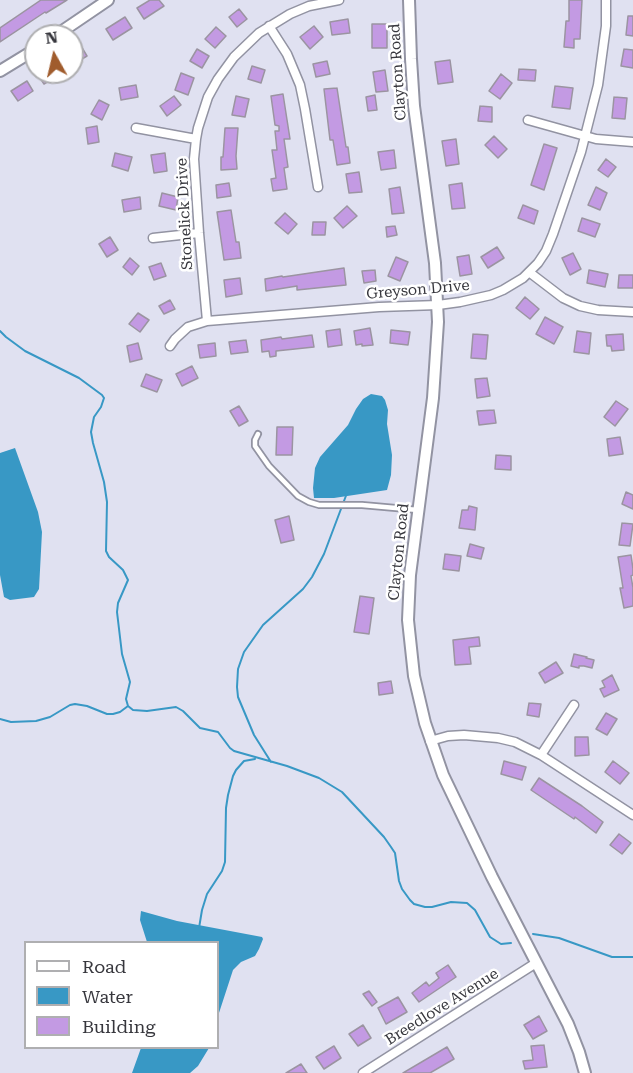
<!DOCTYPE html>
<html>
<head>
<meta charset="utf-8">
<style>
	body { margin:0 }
	#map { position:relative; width:633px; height:1073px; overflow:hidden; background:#e0e1f1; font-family:"Roboto Serif",serif }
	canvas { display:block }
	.legend { position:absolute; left:24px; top:941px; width:195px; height:108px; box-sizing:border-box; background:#fff; border:2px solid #afafb1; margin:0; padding:8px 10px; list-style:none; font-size:18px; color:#37373d }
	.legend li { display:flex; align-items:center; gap:12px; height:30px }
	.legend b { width:30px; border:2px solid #afafb1 }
	.north { position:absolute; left:24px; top:24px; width:60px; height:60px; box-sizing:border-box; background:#fff; border:2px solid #afafb1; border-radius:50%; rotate:352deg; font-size:16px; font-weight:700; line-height:24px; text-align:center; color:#37373d }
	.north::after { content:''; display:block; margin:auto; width:21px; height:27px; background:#a05c2d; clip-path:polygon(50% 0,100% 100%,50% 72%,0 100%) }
</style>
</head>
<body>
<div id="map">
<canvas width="633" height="1073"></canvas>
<ul class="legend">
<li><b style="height:8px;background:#fff"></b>Road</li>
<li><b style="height:16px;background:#3898c5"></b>Water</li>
<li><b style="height:16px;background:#c39ae3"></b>Building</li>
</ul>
<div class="north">N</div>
</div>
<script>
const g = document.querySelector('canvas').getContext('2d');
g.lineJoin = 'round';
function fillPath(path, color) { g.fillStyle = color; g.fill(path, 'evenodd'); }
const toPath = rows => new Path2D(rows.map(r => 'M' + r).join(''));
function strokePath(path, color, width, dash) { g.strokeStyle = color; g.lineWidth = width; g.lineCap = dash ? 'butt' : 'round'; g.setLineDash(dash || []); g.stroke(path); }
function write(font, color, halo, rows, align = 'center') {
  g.font = font + ' "Roboto Serif",serif'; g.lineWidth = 5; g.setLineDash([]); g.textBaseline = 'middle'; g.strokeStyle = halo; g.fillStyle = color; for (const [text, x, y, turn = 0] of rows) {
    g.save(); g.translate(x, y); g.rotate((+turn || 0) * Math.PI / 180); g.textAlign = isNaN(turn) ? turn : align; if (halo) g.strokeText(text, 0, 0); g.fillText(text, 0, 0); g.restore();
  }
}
fillPath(toPath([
	[371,394,382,396,385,400,388,410,387,424,392,455,391,475,387,490,334,498,314,498,313,488,315,468,320,457,348,425,356,409,363,399],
	[15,448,38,512,42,532,39,589,34,597,10,600,4,597,0,575,0,453],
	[141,911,177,921,262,937,263,939,259,949,255,956,241,962,233,970,218,1016,218,942,147,942,140,920],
	[141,1048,209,1048,198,1066,190,1073,132,1073]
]), '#3898c5');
strokePath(toPath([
	[0,331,6,337,25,351,79,378,102,395,104,398,101,407,94,417,91,432,93,443,104,482,107,502,106,551,109,557,123,570,128,580,118,603,117,612,122,654,130,682,126,699,128,706],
	[128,706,133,710,147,711,176,707,183,711,200,728,218,732,230,748,234,751,287,766,319,778,342,792,384,837,391,847,395,853,399,881,402,889,410,900,414,904,425,907,432,907,451,902,467,903,475,910,490,937,501,944,511,943],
	[0,719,11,722,36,721,50,717,70,705,75,704,87,706,107,714,113,714,120,712,128,706],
	[271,762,254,735,238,697,237,687,238,669,244,652,263,625,303,589,312,577,324,554,347,493],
	[199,928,202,910,207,894,222,871,225,862,226,808,228,795,233,776,236,770,244,761,255,759],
	[533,934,559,938,612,957,633,957]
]), '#3898c5', 2);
const building = toPath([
	[41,0,67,0,46,13,45,12,0,42,0,28,41,0],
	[150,0,159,0,164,6,144,19,137,8,150,0],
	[569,0,582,0,580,39,574,39,574,48,564,47,566,21,569,21,569,0],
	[239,9,247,19,237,27,229,17,239,9],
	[628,16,633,16,633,36,626,35,628,16],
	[125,17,132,28,113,40,106,29,125,17],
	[348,19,350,33,332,35,330,22,348,19],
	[372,24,387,24,387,48,372,48,372,24],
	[314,26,323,37,310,49,300,37,314,26],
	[216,27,226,36,215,48,205,39,216,27],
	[81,46,87,56,72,65,72,51,81,46],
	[197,49,209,56,202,68,190,61,197,49],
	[624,49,633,50,633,68,621,66,624,49],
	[450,60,453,82,438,84,435,62,450,60],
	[327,61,330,74,316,77,313,64,327,61],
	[252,66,265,70,261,83,248,79,252,66],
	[519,69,536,70,535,81,518,80,519,69],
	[385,70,388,91,376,92,373,72,385,70],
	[36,72,63,72,44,84,36,72],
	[181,73,194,78,188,95,175,90,181,73],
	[501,74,512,83,500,99,489,91,501,74],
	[27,81,33,91,18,101,11,91,27,81],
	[136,85,138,97,121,100,119,88,136,85],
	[555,86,573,88,570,109,552,107,555,86],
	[337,88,346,147,348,147,350,163,337,165,333,140,330,140,324,89,337,88],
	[283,94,290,139,284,139,288,167,284,168,287,189,273,191,271,179,276,178,272,150,277,150,275,131,279,131,279,126,275,125,271,96,283,94],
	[375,95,377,110,368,111,366,97,375,95],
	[174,96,181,105,167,116,160,106,174,96],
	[236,96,249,99,245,117,232,115,236,96],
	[614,97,627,98,625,119,612,118,614,97],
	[99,100,109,105,102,120,91,114,99,100],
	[480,106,492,107,492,122,478,121,480,106],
	[97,126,99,142,88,144,86,128,97,126],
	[225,128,238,128,236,156,237,169,221,170,221,157,223,157,225,128],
	[494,136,507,149,498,158,485,145,494,136],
	[456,139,459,164,446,166,442,141,456,139],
	[544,144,557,148,544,190,531,185,544,144],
	[394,150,396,168,381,170,378,152,394,150],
	[115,153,132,157,128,171,112,166,115,153],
	[165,153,167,171,154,173,151,155,165,153],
	[606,159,616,167,608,177,598,170,606,159],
	[359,172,362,192,349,193,346,174,359,172],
	[229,183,231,196,217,198,216,185,229,183],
	[462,183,465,208,452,209,449,185,462,183],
	[400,187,404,213,392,214,389,189,400,187],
	[596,187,607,193,600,210,588,205,596,187],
	[162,193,178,197,176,210,159,206,162,193],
	[140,197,141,209,124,212,122,200,140,197],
	[523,205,538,211,534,224,518,218,523,205],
	[347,206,357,216,343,228,334,218,347,206],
	[231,210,236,242,239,242,241,258,224,260,217,212,231,210],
	[285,213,297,224,288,234,275,223,285,213],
	[582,218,600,224,595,237,578,231,582,218],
	[313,222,326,222,325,235,312,235,313,222],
	[395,226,397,235,387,237,386,227,395,226],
	[110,237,118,250,107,257,99,244,110,237],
	[497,247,504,258,488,268,481,257,497,247],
	[573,253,581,269,570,275,562,258,573,253],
	[469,255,472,274,460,276,457,257,469,255],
	[396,257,408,262,400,281,388,276,396,257],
	[130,258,139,266,132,275,123,267,130,258],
	[161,263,166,276,154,280,149,267,161,263],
	[344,268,346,285,297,290,297,286,266,291,265,279,282,276,283,277,344,268],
	[375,270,376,281,364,283,362,271,375,270],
	[589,270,608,274,605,287,587,283,589,270],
	[619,275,633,275,633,288,618,288,619,275],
	[240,278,242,294,226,297,224,280,240,278],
	[525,297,539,309,530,319,516,308,525,297],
	[170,300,175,309,164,314,159,306,170,300],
	[138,313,149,320,140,332,129,324,138,313],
	[545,317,563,327,554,344,536,334,545,317],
	[370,328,373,345,362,346,362,344,356,345,354,331,370,328],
	[340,329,342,345,328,347,326,331,340,329],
	[391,330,410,332,408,345,390,343,391,330],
	[577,331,591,333,589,354,574,352,577,331],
	[473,334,488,335,486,359,471,358,473,334],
	[623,334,624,350,612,351,611,346,607,346,606,335,623,334],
	[312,335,314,347,276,351,276,356,270,357,269,351,262,352,261,340,281,337,282,339,312,335],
	[246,340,248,352,231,354,229,342,246,340],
	[138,343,142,359,130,362,127,346,138,343],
	[215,343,216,356,200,358,198,345,215,343],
	[192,366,198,378,182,386,176,374,192,366],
	[146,374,162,380,157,392,141,386,146,374],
	[487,378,490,396,477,398,475,379,487,378],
	[616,401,628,409,615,426,604,417,616,401],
	[239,406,248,421,239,426,230,411,239,406],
	[494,410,496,423,479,425,477,411,494,410],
	[277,427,293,427,292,455,276,455,277,427],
	[620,437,623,454,609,456,607,439,620,437],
	[496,455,511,456,511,470,495,469,496,455],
	[626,492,633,495,633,509,622,504,626,492],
	[469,506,477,508,475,530,459,528,462,510,468,510,469,506],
	[289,516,294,540,281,543,275,520,289,516],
	[622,523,633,524,630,546,619,545,622,523],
	[470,544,484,548,481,559,467,556,470,544],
	[445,554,461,556,459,571,443,569,445,554],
	[631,555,633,569,633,575,631,576,633,588,633,606,624,608,620,588,623,588,618,557,631,555],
	[360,596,374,598,369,634,354,632,360,596],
	[479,637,480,646,469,647,471,664,455,665,453,640,479,637],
	[574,654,587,657,586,658,594,660,592,668,584,666,579,666,579,668,571,666,574,654],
	[556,662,563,673,545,683,539,673,556,662],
	[612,675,619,690,604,697,600,689,605,687,602,681,612,675],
	[391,681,393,693,379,695,378,683,391,681],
	[529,703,541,704,539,717,527,715,529,703],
	[606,713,617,719,607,735,596,729,606,713],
	[575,737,588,737,589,755,575,756,575,737],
	[504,761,526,767,522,780,501,774,504,761],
	[613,761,629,773,620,784,605,772,613,761],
	[539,778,582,806,603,822,596,833,575,817,574,819,531,790,539,778],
	[619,834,631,843,622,854,610,845,619,834],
	[448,965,456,977,419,1002,412,993,426,982,429,986,439,978,436,973,448,965],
	[369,991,377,1002,372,1006,363,994,369,991],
	[398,997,407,1012,386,1024,378,1008,398,997],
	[539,1016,547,1031,533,1039,524,1025,539,1016],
	[363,1025,371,1038,358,1046,349,1034,363,1025],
	[544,1045,547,1067,525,1069,523,1061,533,1060,531,1046,544,1045],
	[334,1046,341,1058,324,1069,316,1057,334,1046],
	[447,1047,454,1059,430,1073,403,1073,447,1047],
	[301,1064,307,1073,286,1073,301,1064]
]);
fillPath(building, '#c39ae3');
strokePath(building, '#9b94a1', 1.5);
const service = toPath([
	[258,434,255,440,255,446,269,466,298,496,309,502,319,505,362,505,418,510]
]);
const minor = toPath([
	[269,26,287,54,300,85,305,109,318,187],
	[528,120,596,139,633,142],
	[136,128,196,139],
	[153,238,199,233],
	[529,272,563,298,580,306,598,310,633,312],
	[207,321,199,233,194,159,196,139,198,128,208,97,218,79,234,57,259,33,290,14,309,6,339,0],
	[170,346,175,339,188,327,207,321,379,307,438,305,460,302,491,295,503,290,523,278,538,263,546,251,553,234,581,152,598,85,606,26,606,0],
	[430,741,448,736,464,735,498,738,515,742,541,755,633,815],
	[541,755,574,705],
	[363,1073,536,963]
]);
const tertiary = toPath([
	[409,0,411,59,414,106,435,263,438,322,433,398,410,575,408,620,414,676,425,723,443,775,492,877,568,1024,579,1052,585,1073],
	[55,36,108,0],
	[0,71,36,49]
]);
strokePath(service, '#9293a2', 8);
strokePath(minor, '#9293a2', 11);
strokePath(tertiary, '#9293a2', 14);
strokePath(service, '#fff', 4.5);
strokePath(minor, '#fff', 8);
strokePath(tertiary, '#fff', 10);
write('15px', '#37373d', '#fff', [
	["Clayton Road",398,72,-94],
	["Stonelick Drive",185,214,-93],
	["Greyson Drive",418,290,-5],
	["Clayton Road",399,552,-84],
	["Breedlove Avenue",442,1007,-32]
]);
</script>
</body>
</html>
